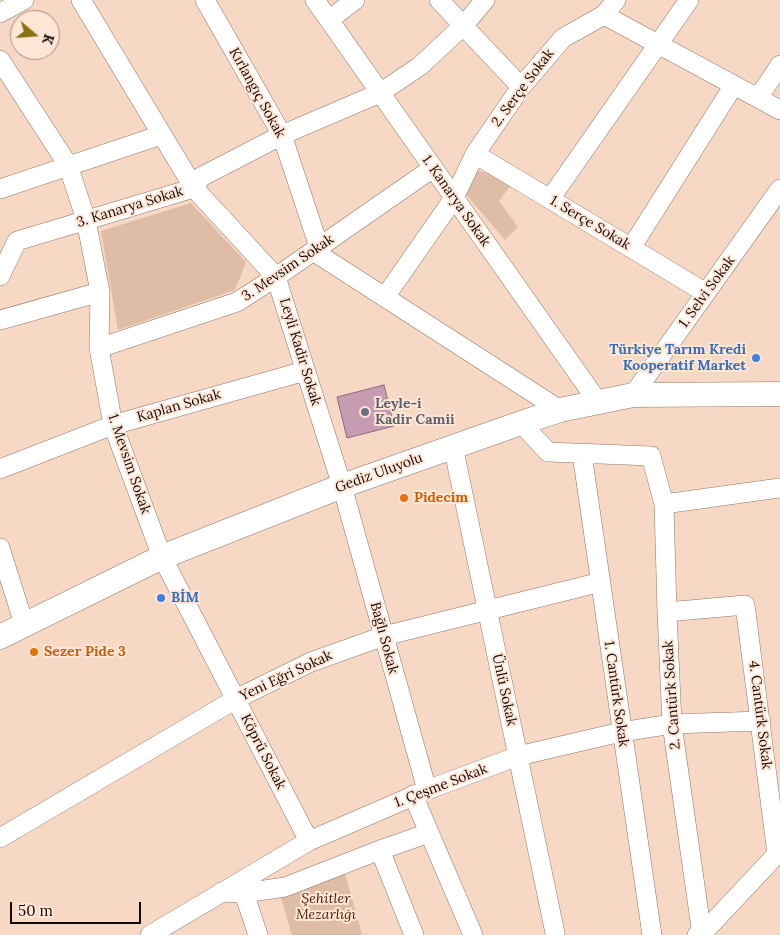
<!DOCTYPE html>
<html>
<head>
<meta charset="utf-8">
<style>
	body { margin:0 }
	#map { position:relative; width:780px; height:935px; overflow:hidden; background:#f6d8c5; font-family:Lora,serif }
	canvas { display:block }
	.north { position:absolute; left:10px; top:10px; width:50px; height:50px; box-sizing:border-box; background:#ffe6d7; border:1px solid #a18e83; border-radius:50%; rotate:108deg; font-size:14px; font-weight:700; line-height:20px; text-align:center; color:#130904 }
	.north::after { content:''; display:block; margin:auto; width:18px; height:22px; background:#886f0f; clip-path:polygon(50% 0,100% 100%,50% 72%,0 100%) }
	.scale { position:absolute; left:10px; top:902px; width:131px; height:22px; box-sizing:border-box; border:2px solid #130904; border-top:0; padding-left:6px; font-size:15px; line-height:18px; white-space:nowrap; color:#130904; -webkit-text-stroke:4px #ffe6d7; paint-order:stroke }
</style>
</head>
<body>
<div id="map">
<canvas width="780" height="935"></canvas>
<div class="north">K</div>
<div class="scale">50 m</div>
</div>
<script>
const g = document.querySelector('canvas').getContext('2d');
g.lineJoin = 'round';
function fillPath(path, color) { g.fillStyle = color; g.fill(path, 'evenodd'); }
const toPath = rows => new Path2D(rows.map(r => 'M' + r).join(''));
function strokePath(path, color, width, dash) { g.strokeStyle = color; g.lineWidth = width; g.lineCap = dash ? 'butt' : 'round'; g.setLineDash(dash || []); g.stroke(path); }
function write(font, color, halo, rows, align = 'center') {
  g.font = font + ' Lora,serif'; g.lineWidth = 4; g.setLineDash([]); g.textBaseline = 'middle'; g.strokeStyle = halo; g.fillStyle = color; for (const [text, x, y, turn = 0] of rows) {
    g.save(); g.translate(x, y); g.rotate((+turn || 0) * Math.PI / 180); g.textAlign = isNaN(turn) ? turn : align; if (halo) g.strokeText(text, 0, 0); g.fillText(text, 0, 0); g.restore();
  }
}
fillPath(toPath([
	[476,171,496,174,513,182,499,201,518,227,505,240,464,192],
	[191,203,246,262,235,290,118,330,101,231],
	[344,869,362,935,292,935,280,895]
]), '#dfbca5');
const building = toPath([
	[384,385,394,426,347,438,337,397,384,385]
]);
fillPath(building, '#c79cb2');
strokePath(building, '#896c7b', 1);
const minor = toPath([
	[81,0,194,188,276,277,342,486,427,790],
	[205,0,282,135,319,247],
	[315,0,598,402],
	[439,0,521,87],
	[0,13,24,0],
	[604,15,780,110],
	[329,20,355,0],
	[0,60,68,165,86,220,100,292,99,348,113,425,162,557,309,841],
	[758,98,780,65],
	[475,154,706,293],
	[0,189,161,135],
	[550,199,689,0],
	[631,248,734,85],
	[313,251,560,410],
	[0,276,17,241,194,188,201,177,282,135,380,93,420,66,464,25,485,0],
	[385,297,454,198,475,154,521,87,563,38,604,15,616,0],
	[0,320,100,292],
	[99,348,237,302,276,277,433,168],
	[633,395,780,189],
	[521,423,548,452,651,456,664,504,667,612,672,724,702,935],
	[453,446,555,933],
	[582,454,652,935],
	[0,469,113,425,305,371],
	[664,504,780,488],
	[0,548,24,624],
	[667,612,745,605,777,854,702,934,697,935],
	[413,795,473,935],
	[0,838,236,699,311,662,384,636,601,582],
	[221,892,244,893,285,887,380,850],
	[244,893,258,935],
	[150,935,309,841,427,790,518,756,621,732,672,724,761,721],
	[414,935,380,850,429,833]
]);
const tertiary = toPath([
	[0,637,162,557,342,486,521,423,560,410,633,395,780,394]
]);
strokePath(minor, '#907664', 20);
strokePath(tertiary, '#907664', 25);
strokePath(minor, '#fff', 19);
strokePath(tertiary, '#fff', 24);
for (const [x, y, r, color] of [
	[756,358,5,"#3f7fe0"],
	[365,412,5,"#6b7280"],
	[404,498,5,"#e8710a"],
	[161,598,5,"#3f7fe0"],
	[34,652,5,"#e8710a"]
]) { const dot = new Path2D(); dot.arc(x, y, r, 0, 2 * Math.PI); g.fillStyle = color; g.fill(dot); strokePath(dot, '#ffe6d7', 2); }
write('14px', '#130904', '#ffe6d7', [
	["2. Serçe Sokak",523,88,-53],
	["Kırlangıç Sokak",257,93,61],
	["1. Kanarya Sokak",456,201,55],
	["3. Kanarya Sokak",130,207,-17],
	["1. Serçe Sokak",590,223,31],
	["3. Mevsim Sokak",288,268,-34],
	["1. Selvi Sokak",707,292,-54],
	["Leyli Kadir Sokak",300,352,73],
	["Kaplan Sokak",179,406,-16],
	["1. Mevsim Sokak",129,464,71],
	["Gediz Uluyolu",379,473,-20],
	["Bağlı Sokak",384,638,75],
	["Yeni Eğri Sokak",286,676,-25],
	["Ünlü Sokak",504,690,78],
	["1. Cantürk Sokak",616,694,82],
	["2. Cantürk Sokak",672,695,-94],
	["4. Cantürk Sokak",760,715,83],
	["Köprü Sokak",263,752,63],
	["1. Çeşme Sokak",441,786,-21]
]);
write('bold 14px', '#366cbe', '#ffe6d7', [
	["Türkiye Tarım Kredi",746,350],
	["Kooperatif Market",746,366],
	["BİM",171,598,"left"]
], 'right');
write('bold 14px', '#5b616d', '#ffe6d7', [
	["Leyle-i",375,404],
	["Kadir Camii",375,420]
], 'left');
write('bold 14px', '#c56008', '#ffe6d7', [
	["Pidecim",414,498],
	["Sezer Pide 3",44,652]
], 'left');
write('italic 14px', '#461f00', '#ffe6d7', [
	["Şehitler",326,899],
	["Mezarlığı",326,915]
]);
</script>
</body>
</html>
